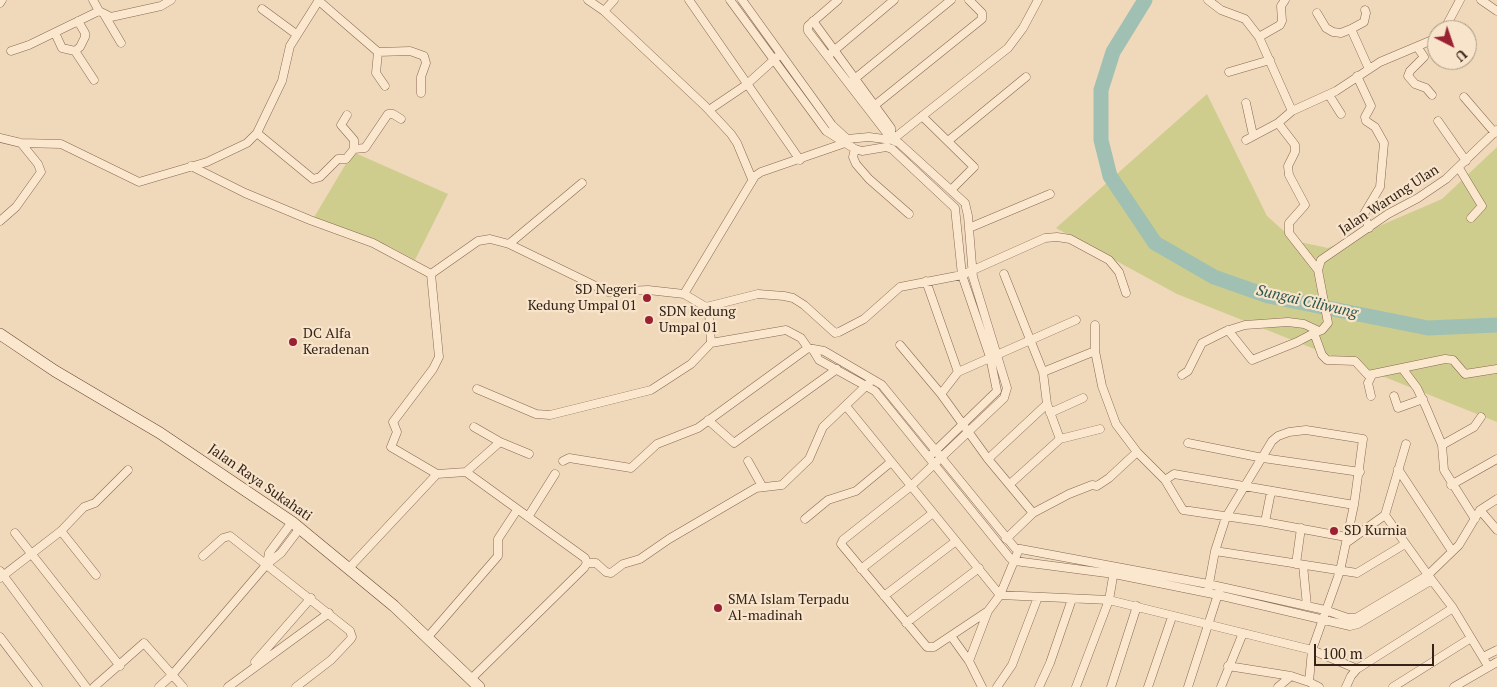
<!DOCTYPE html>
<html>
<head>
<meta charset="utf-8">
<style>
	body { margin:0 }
	#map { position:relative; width:1497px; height:687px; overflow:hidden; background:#f0d9ba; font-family:"PT Serif",serif }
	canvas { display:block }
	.north { position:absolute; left:1427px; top:20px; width:50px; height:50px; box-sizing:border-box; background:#f7e4ca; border:1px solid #a99784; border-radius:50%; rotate:139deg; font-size:14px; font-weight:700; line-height:20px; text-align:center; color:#35231a }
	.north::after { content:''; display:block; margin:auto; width:18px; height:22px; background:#992132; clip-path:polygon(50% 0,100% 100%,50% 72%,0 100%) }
	.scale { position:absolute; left:1314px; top:644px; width:120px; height:22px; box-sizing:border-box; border:2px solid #35231a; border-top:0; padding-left:6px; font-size:15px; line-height:18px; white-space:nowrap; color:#35231a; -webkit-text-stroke:4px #f7e4ca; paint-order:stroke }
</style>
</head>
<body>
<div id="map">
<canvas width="1497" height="687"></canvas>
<div class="north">U</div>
<div class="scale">100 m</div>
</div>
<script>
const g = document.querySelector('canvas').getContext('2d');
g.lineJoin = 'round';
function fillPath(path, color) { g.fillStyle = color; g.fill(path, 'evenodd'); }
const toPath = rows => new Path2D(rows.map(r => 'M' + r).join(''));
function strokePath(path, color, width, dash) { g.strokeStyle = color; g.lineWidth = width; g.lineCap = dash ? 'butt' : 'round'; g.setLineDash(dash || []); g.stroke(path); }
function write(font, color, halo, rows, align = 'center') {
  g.font = font + ' "PT Serif",serif'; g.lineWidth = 4.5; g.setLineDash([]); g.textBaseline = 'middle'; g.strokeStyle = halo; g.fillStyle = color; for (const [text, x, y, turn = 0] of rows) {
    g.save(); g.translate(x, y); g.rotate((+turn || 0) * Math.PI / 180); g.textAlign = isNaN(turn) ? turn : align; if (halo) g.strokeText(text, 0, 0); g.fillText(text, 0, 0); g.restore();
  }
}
fillPath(toPath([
	[1207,94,1267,216,1295,241,1328,248,1442,199,1497,147,1497,422,1177,294,1056,228],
	[353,152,448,194,415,260,389,246,313,219]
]), '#cecd8e');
strokePath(toPath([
	[1145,0,1113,52,1101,90,1101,140,1110,176,1155,243,1214,277,1268,296,1428,328,1497,325]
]), '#9fc0b2', 15);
const minor = toPath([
	[93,0,99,11,111,17,161,6,171,0],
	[588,0,604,11,614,0],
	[689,0,800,160],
	[730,0,826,131,855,149,862,151,886,147,892,149,955,208,962,275,990,357,997,391,932,454],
	[742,0,832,125,847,139],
	[838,0,808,26,808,31,886,132,890,132],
	[1208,0,1221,10,1245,19,1259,37],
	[1285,0,1281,6,1282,21,1280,25,1259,37,1292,111],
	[1481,0,1497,11],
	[319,1,378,52,410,51,424,56,426,63,421,77,421,93],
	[0,3,2,0],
	[262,9,296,34],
	[1365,10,1366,13,1364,22,1351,29,1369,69],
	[604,11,705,106,731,134,737,143,752,179],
	[1317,13,1326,28,1333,32,1341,33,1351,29],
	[105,16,121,43],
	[78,21,85,33,85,37,80,47,75,51,94,80],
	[813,21,891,128,891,136],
	[1444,30,1460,0],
	[55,33,62,48,75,51],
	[1418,48,1424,57,1410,71,1408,76,1415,84,1426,88,1432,95],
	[11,51,29,45,99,11],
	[378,52,376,73,385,86],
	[830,54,894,0],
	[1229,72,1270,60],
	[1357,76,1371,106,1365,117,1366,121,1375,127,1384,143,1380,187,1364,214,1369,228],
	[852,81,951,0],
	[1329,95,1341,114],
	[1464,97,1495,133],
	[1246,103,1253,135],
	[709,110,746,85,777,57],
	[869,110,982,19,982,13,969,0],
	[347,115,341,125,354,140,354,149],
	[922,116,974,167,951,190],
	[1438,121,1466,161],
	[1278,123,1295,145,1295,152,1288,166,1289,175,1305,205,1289,223,1289,233,1318,270],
	[1497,130,1446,179,1418,198,1388,214,1321,260,1318,270,1328,323,1322,330,1314,333,1322,355,1327,360,1355,361,1368,375,1445,359,1453,360,1465,374,1497,369],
	[257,133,313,179,320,177,338,159,346,159,354,149,365,148,388,114,393,114,401,119],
	[0,138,21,143,61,144,139,182,207,162,247,143,257,133,282,81,290,46,319,0],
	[847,139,869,137,892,140,899,143,965,203,968,216,973,277,1007,388,1004,398,911,486,843,540,841,544,927,647,934,647,988,611],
	[892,140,1008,48,1023,28,1038,0],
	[1246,140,1278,123,1292,111,1336,91,1380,62,1437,38],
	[948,141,1026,77],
	[855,149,853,157,856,164,869,179,909,214],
	[191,166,245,193,310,220,373,243,431,274],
	[1459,168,1482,206,1471,218],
	[0,221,16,207,41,172,38,164,21,143],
	[969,228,1050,194],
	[509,244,582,183],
	[1004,274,1043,372,1047,404,1060,439],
	[926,281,958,372],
	[684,294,706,307,709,313,711,343],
	[706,307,758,294,784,296,793,298,804,305,835,333,839,332,864,319,900,287,962,275,1045,238,1057,237,1070,239,1109,260,1119,272,1126,293],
	[1095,325,1095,351,1102,386,1116,424,1137,452],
	[1228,330,1252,360,1297,342,1314,333],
	[900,345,941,394,988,459,1033,513],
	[813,350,819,360,875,391,1010,558,1015,561,1114,574,1218,595,1350,626,1358,624,1432,580],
	[1402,368,1417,388,1426,407,1442,445,1444,470,1475,519],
	[1043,372,1095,351],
	[1182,375,1188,371,1202,343,1226,331,1245,325,1288,322,1304,324,1319,331],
	[477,389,536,414,550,415,651,390,691,364,711,343,786,330,801,338,808,348],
	[941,394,958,372,1076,320],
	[1371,396,1368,383,1372,375],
	[1394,396,1398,408,1423,399],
	[846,406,1000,595,1109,600,1312,650,1357,669],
	[1050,413,1083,398],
	[708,420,734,443,837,369],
	[500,442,529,454],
	[1188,443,1263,458,1360,472],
	[1442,445,1474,427,1481,417],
	[988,459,1047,404],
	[563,461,569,458,631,468,657,444,698,428,808,348,824,351,882,385,1015,548,1208,584,1325,610,1348,618,1356,618,1428,575,1385,515,1346,543],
	[748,461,762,486],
	[1398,469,1452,551],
	[466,472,500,442,474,427],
	[1165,480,1174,474,1354,505],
	[1010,484,1060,439,1100,429],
	[1451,485,1497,459],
	[1480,510,1497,530],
	[1385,515,1406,444],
	[528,517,555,474],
	[805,519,828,500,856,491,891,462],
	[1265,522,1271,492],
	[61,531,96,575],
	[15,533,120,666],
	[1006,539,1033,513,1069,494,1092,485,1097,486,1109,478,1137,452,1165,480,1183,510,1265,522,1346,537],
	[1215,551,1357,573,1405,544],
	[203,556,223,538,230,536,350,631,352,637,350,640,331,660,296,687],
	[587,563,596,563,606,572,611,573,623,564,640,559,669,539,756,488,782,485,809,459,823,427,869,383],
	[267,564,269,553,292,522],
	[1296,564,1301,528],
	[1303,565,1307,606],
	[349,568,437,474],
	[861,569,933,513],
	[0,571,86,687],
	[0,578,61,531,84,507,95,503,128,470],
	[1208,589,1215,551,1226,517,1272,441,1278,436,1289,432,1306,430,1363,439,1354,505,1340,571,1312,650,1309,682,1319,687],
	[884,596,956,541],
	[906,623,979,568],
	[951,636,969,661,982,687],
	[0,637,38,687],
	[427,638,498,556,498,539,517,510],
	[1483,657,1497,650],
	[969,661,988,611,1000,595,1019,549],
	[255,662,311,598],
	[1228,666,1291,676,1309,682],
	[1488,666,1453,608,1428,575,1459,545,1480,510,1497,499],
	[471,679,584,568,587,563,585,558,466,472,437,474,391,447,397,432,393,422,433,369,439,357,431,274,478,241,490,239,509,244,608,292,648,290,684,294,755,176,761,172,845,143,847,139],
	[94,687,144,643,183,687],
	[159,687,172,675,267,564,281,553,300,528],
	[228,687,329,613],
	[997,687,1012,665,1038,597],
	[1039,687,1050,663,1072,599],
	[1076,687,1109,600,1114,571],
	[1111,687,1137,606],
	[1148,687,1172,617],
	[1188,687,1219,591],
	[1221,687,1243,633],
	[1278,687,1291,676],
	[1346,687,1351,676,1357,669,1453,608],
	[1393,687,1471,638],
	[1454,687,1497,662]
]);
const secondary = toPath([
	[0,334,55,371,160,433,292,522,394,606,479,687]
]);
strokePath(minor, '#876854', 9);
strokePath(secondary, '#694937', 12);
strokePath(minor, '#fbe7cd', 8);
strokePath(secondary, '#fbe7cd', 11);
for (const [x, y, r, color] of [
	[647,298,5,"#992132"],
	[649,320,5,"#992132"],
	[293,342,5,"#992132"],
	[1334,531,5,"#992132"],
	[718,608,5,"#992132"]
]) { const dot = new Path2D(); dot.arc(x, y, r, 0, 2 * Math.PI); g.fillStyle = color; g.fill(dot); strokePath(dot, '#f7e4ca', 2); }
write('14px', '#35231a', '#f7e4ca', [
	["Jalan Warung Ulan",1389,200,-33],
	["Jalan Raya Sukahati",260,483,35]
]);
write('14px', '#35231a', '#f7e4ca', [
	["SD Negeri",637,290,"right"],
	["Kedung Umpal 01",637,306,"right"],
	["SDN kedung",659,312],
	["Umpal 01",659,328],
	["DC Alfa",303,334],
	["Keradenan",303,350],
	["SD Kurnia",1344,531],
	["SMA Islam Terpadu",728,600],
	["Al-madinah",728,616]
], 'left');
write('italic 15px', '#28564d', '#f7e4ca', [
	["Sungai Ciliwung",1307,302,13]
]);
</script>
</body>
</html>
